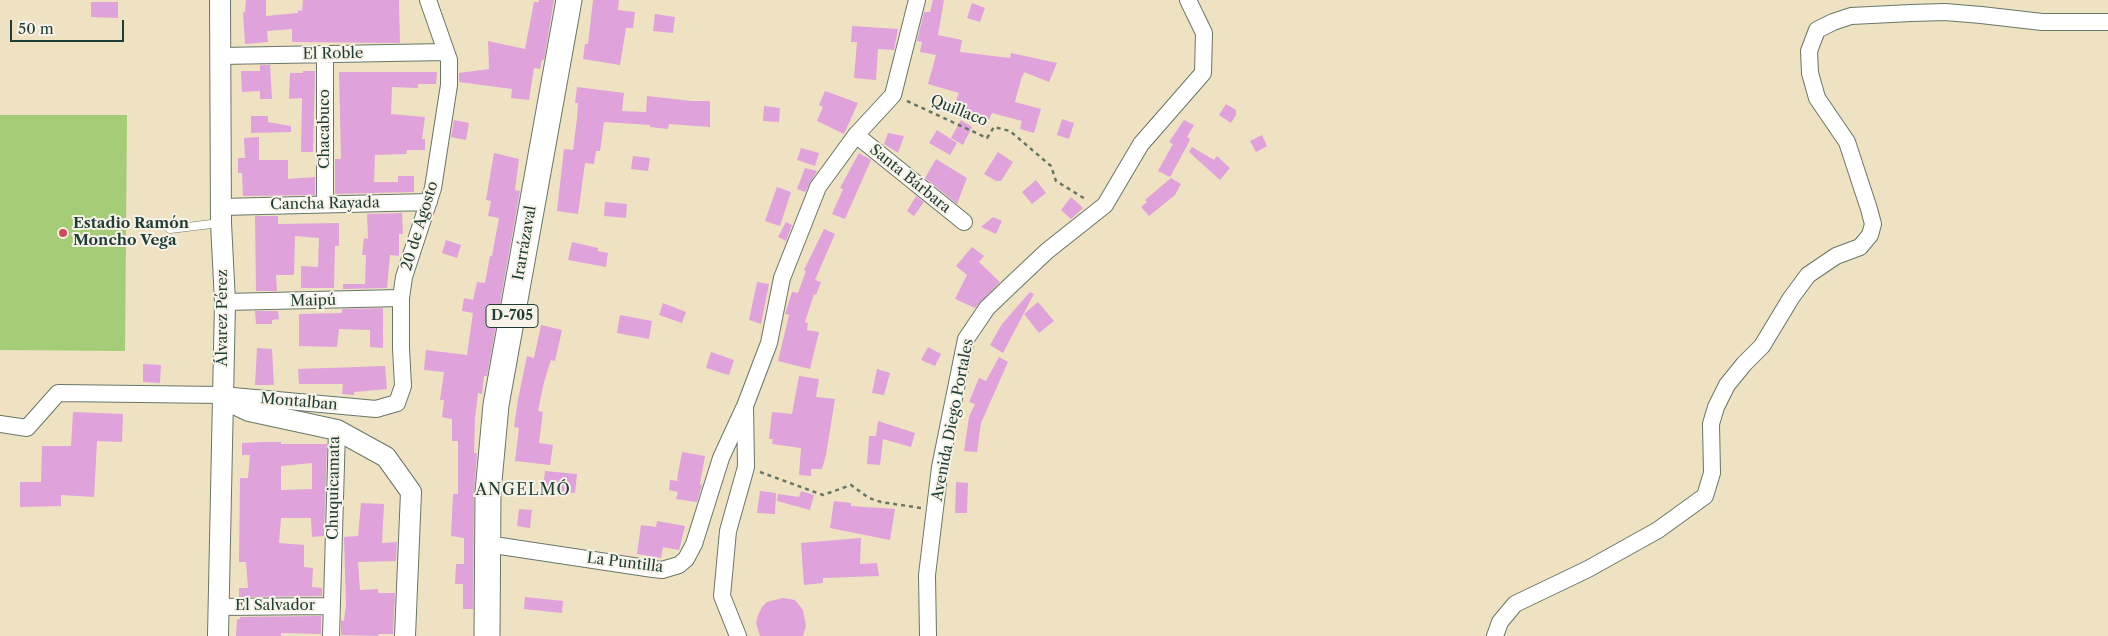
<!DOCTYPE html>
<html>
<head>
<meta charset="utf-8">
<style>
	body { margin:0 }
	#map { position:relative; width:2108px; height:636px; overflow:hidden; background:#eee2c3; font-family:"Libre Caslon Text",serif }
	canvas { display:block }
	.scale { position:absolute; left:10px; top:20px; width:114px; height:22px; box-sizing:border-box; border:2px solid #1f3d34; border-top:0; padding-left:6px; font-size:15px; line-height:18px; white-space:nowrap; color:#1f3d34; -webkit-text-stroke:4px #f7f3e8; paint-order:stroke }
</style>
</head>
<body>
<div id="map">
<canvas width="2108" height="636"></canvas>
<div class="scale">50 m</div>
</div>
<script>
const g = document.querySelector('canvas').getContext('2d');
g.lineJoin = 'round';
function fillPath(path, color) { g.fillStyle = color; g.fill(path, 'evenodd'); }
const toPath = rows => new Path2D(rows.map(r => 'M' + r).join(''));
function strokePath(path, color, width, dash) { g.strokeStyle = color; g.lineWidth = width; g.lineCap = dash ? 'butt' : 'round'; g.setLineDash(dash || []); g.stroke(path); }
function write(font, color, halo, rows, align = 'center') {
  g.font = font + ' "Libre Caslon Text",serif'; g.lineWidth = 4; g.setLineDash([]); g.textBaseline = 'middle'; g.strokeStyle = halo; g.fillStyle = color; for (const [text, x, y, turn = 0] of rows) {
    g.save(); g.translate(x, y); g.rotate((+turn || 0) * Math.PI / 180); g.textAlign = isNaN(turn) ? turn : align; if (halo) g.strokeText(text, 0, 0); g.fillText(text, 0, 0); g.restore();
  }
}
fillPath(toPath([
	[0,115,127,115,125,351,0,350]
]), '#a5cc77');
fillPath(toPath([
	[246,0,266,0,266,16,298,13,298,10,302,11,303,0,399,0,400,43,292,42,292,29,267,31,268,42,245,44,243,12,245,12],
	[539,0,554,0,544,60,542,60,540,69,534,68,529,100,511,98,512,89,459,82,459,73,489,69,488,41,525,49,534,2,539,2],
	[593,0,619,0,618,10,635,12,633,28,626,28,620,65,583,59,585,44,588,44],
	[933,0,944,0,938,35,962,40,960,52,1010,58,1011,53,1057,63,1049,82,1024,72,1023,76,1022,76,1015,102,1041,109,1034,133,1020,129,1022,121,992,113,989,120,952,110,959,93,928,84,936,55,920,52,922,42,917,41,924,12,930,12],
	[91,2,118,2,118,18,91,17],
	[972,3,985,8,980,22,967,18],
	[655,14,675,17,673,33,653,31],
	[852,26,898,29,894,50,878,49,876,80,854,78,857,42,851,42],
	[260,65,270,65,272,99,260,99,260,91,242,92,241,71,260,71],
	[303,71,315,71,313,152,301,152,302,98,289,99,290,73,303,73],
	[339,72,437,72,436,84,418,84,418,88,392,87,391,114,425,117,422,139,425,139,425,150,407,150,406,154,375,155,374,182,398,182,398,176,414,176,414,192,335,194,335,159,341,159],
	[577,87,624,93,622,111,646,112,647,96,692,101,710,101,710,127,669,124,668,129,650,127,650,125,604,122,600,151,596,151,594,164,585,163,578,214,557,211,564,149,573,150,577,119,578,103,575,103],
	[825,91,858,103,844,134,817,121,823,107,819,105],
	[1226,104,1236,110,1236,115,1231,123,1219,115],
	[764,106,780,108,779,122,763,121],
	[251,116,268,116,268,122,291,126,291,132,251,133],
	[1062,119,1074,123,1069,139,1057,135],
	[454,120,469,123,466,140,451,137],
	[961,120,972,127,963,145,951,138],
	[1184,120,1194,125,1187,137,1190,139,1188,144,1170,177,1158,171,1173,144,1169,142],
	[937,130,957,143,950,155,929,143],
	[888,133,904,136,898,153,884,144],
	[1262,135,1267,146,1256,152,1250,141],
	[259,137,259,160,288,160,288,179,315,177,315,195,243,196,242,173,238,173,238,158,245,158,244,138],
	[1192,147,1214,160,1217,156,1230,168,1220,180,1189,152],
	[801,148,819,153,815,166,797,160],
	[998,152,1013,162,1001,181,996,181,984,174],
	[494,153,519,159,515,190,520,191,487,376,484,376,482,394,478,393,475,418,474,453,477,453,474,492,473,609,463,609,463,584,455,584,456,564,464,564,464,538,451,536,453,494,458,494,458,441,452,441,452,419,442,417,444,400,440,400,444,372,424,370,426,350,467,355,473,313,462,311,464,298,473,300,477,282,485,283,490,256,492,256,499,218,488,216,491,201,486,200],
	[859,153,871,160,845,219,832,214,843,189,840,188],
	[633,156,650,158,648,171,631,169],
	[936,159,967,178,957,204,925,178],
	[805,168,817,171,805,192,797,189],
	[1171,178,1181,184,1175,195,1149,216,1141,207,1147,202,1145,200],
	[1036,180,1046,193,1032,204,1022,192],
	[777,187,791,192,780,226,765,221],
	[916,196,924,202,914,216,907,211],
	[1071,197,1083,208,1071,219,1061,210],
	[605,202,627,204,626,218,604,216],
	[402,213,403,234,399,234,399,256,390,255,387,288,343,289,343,284,365,284,366,255,362,255,364,238,368,239,367,214],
	[255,216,278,216,278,224,339,223,339,246,335,246,334,288,301,288,301,266,318,267,319,238,295,236,294,275,276,275,277,291,256,291],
	[993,217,1002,221,996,234,981,227],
	[786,222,792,225,786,241,778,237],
	[824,229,835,234,815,280,821,282,816,295,814,294,805,322,808,323,807,330,819,332,810,369,778,361,789,315,785,314,792,292,798,293,806,271,804,270],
	[446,240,461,245,457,258,442,253],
	[572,242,598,248,598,251,608,253,606,267,568,260],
	[972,247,984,256,979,262,1000,282,975,308,955,299,967,275,956,266],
	[757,282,769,284,761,324,749,320],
	[1030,292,1034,294,1003,353,990,345,1002,324],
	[1038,302,1054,321,1039,333,1024,314],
	[663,303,686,312,682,323,659,315],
	[383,308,383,348,370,347,370,330,339,329,337,347,299,346,299,314,342,313,342,309],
	[255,311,278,311,279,319,272,320,272,324,256,324],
	[620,315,652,321,649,339,617,333],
	[541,325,562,330,555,361,551,360,544,382,538,411,543,412,539,443,553,445,550,465,515,461,519,428,514,427,518,400,527,356,534,358],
	[928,347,941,354,935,366,921,360],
	[257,348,272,349,274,385,255,385],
	[711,352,734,360,729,375,706,368],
	[999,357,1008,362,981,423,977,452,964,451,969,417,975,404,969,402,979,378,986,381],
	[143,364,161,365,160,383,143,382],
	[385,366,387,389,354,392,354,395,342,394,343,384,299,384,298,369],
	[877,369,890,373,884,395,872,393],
	[799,376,819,379,816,397,835,399,826,455,822,469,811,469,811,476,799,475,801,448,772,444,773,439,769,439,772,412,792,414],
	[73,412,123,414,122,442,97,441,94,497,61,495,61,506,20,507,20,482,41,482,42,446,71,446],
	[878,421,915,433,911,447,883,439,880,465,867,464,869,436,876,436],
	[264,442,281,442,281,444,327,444,324,536,312,537,311,518,281,518,279,543,304,545,304,567,313,568,312,587,322,588,322,596,239,597,239,588,248,588,246,562,239,562,240,478,248,478,250,455,242,455,242,443],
	[312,463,312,489,281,490,281,466],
	[682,452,705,456,700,484,702,485,697,502,676,499,678,492,669,490,670,480,679,481,677,479],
	[545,471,577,474,575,493,543,489],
	[956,482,968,483,967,513,955,513],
	[760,491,776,493,775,514,757,513],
	[801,491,814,495,810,510,777,501,778,494,799,497],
	[834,501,851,503,851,506,895,509,890,540,830,528],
	[361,503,384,504,382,543,397,542,396,561,358,562,360,590,378,589,378,593,395,593,393,634,378,634,379,636,341,635,341,620,344,621,346,605,344,537,358,536],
	[519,509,532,510,530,528,517,526],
	[657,521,685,526,679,550,663,547,661,558,637,554,641,525,656,527],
	[861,538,860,564,877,563,879,576,823,578,823,583,804,585,801,543],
	[525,597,563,601,562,613,524,609],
	[783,598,795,600,803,610,806,626,803,636,760,636,756,623,758,615,762,607,767,602],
	[321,616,321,634,281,633,281,636,236,636,237,619,240,619,240,617]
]), '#dfa2da');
const service = toPath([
	[170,229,220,223]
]);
const minor = toPath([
	[220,56,446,52],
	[856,135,964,222],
	[325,204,325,54],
	[221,207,429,202],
	[225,302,401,298],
	[0,424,27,428,58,393,222,395,376,409,397,403,403,386,401,348,401,298,404,277,433,188,449,85,449,60,428,0],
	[487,544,653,569,662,570,679,565,686,559,694,544,721,458,744,408],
	[218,607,331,606],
	[331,636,337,430],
	[738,636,722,596,728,531,746,467,745,406,769,343,782,278,818,187,856,135,893,95,917,0],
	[928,636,927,575,940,467,966,339,987,308,1012,284,1047,251,1105,205,1141,144,1203,73,1204,33,1188,0],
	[1495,636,1500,622,1515,604,1588,569,1658,530,1705,496,1712,473,1711,424,1716,407,1727,385,1744,364,1762,346,1791,298,1808,275,1836,256,1860,247,1870,235,1873,224,1869,209,1847,142,1817,98,1810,73,1809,51,1817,30,1833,22,1851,16,1911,13,1945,12,1981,15,2042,22,2108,22]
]);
const tertiary = toPath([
	[222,395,230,402,249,411,337,430,386,457,411,492,405,636],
	[218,636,225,302,221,223,220,0]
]);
const primary = toPath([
	[487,636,488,492,496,405,569,0]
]);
strokePath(service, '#677766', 9);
strokePath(minor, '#677766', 18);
strokePath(tertiary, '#677766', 22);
strokePath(primary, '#677766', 27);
strokePath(toPath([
	[907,101,987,138,994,127,1010,131,1051,166,1056,181,1087,200],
	[760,472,823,495,851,485,869,498,881,502,921,508]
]), '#677766', 2.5, [4, 4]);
strokePath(service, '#fff', 8);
strokePath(minor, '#fff', 16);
strokePath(tertiary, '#fff', 20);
strokePath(primary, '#fff', 25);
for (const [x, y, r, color] of [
	[63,233,5,"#d1495b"]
]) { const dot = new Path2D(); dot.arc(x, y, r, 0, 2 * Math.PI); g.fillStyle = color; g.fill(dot); strokePath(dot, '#f7f3e8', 2); }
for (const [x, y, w] of [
	[512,316,52]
]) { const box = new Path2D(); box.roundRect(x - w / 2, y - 11.5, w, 23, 4); g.fillStyle = '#f7f3e8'; g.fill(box); strokePath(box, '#1f3d34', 1); }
write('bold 14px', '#1f3d34', null, [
	["D-705",512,316]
]);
write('15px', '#1f3d34', '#f7f3e8', [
	["El Roble",333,54,-1],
	["Quillaco",959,111,22],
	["Chacabuco",325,129,-90],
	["Santa Bárbara",910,179,39],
	["Cancha Rayada",325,204,-1],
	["20 de Agosto",420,226,-73],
	["Irarrázaval",525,243,-80],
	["Maipú",313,301,-1],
	["Álvarez Pérez",223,318,-90],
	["Montalban",299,402,5],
	["Avenida Diego Portales",953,420,-79],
	["Chuquicamata",334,488,-89],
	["La Puntilla",625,563,7],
	["El Salvador",275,606]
]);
write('bold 15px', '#1f3d34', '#f7f3e8', [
	["Estadio Ramón",73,224],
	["Moncho Vega",73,241]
], 'left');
g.letterSpacing = '1px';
write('16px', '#1f3d34', '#f7f3e8', [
	["ANGELMÓ",523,490]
]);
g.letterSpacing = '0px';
</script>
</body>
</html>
